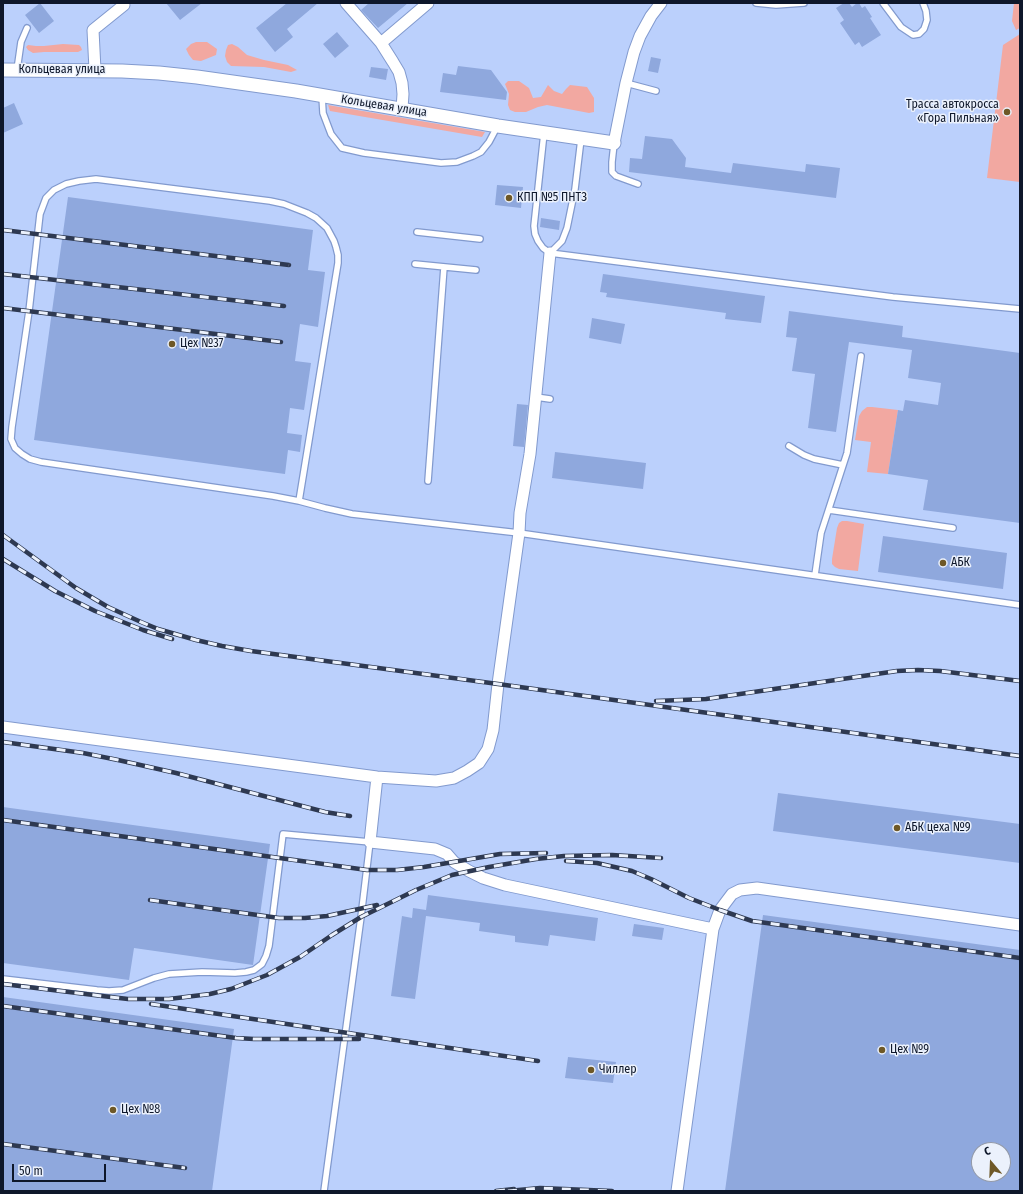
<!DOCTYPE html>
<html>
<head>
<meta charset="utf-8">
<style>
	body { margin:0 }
	#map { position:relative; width:1023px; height:1194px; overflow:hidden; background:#bbd0fc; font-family:"Fira Sans Condensed",sans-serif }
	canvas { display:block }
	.frame { position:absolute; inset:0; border:4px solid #0e172a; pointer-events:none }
	.north { position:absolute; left:971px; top:1142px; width:40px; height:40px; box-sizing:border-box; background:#ebf1fc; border:1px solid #939aa8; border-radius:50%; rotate:341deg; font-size:11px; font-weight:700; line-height:16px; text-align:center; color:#0e172a }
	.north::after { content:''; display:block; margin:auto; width:14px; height:18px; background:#6e5827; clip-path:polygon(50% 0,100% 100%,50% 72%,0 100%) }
	.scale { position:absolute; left:12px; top:1164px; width:94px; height:18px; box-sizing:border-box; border:2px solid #0e172a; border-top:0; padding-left:5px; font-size:12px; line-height:14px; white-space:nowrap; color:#0e172a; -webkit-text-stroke:3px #ebf1fc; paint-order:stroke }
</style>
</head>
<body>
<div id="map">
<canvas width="1023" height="1194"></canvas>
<div class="frame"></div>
<div class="north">С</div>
<div class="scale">50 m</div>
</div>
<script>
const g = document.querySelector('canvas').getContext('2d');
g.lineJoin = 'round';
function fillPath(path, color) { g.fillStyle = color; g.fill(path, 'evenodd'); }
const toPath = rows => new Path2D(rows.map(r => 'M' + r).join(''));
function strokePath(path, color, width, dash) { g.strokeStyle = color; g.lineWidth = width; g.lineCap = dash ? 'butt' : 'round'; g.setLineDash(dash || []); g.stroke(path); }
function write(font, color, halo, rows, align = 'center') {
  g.font = font + ' "Fira Sans Condensed",sans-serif'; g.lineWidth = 3; g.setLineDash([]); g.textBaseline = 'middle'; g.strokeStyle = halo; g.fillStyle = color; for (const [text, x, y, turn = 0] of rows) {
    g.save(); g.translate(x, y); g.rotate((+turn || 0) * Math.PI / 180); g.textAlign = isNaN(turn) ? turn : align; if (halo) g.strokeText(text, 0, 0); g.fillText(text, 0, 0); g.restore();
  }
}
fillPath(toPath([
	[1014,3,1020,3,1020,28,1016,30,1012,21],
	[1020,34,1020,182,987,178,1003,45],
	[196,42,207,42,217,49,216,55,201,61,193,60,189,55,186,49,191,44],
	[63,44,79,45,81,47,82,50,78,52,44,52,33,53,28,50,26,47,28,45,36,46,44,46],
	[232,44,238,47,247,55,264,60,288,65,297,70,291,72,264,67,231,66,227,62,225,56,226,50,228,45],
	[508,81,519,81,529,88,533,98,541,97,548,85,554,91,562,94,566,89,570,85,587,87,594,98,594,112,589,113,547,105,538,107,526,112,515,112,510,110,508,105,509,94,505,84],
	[328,105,485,132,482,137,330,111],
	[867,407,872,407,898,410,888,474,867,472,871,442,855,440,859,416,862,411],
	[842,521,847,521,864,524,858,571,839,569,835,567,832,564,832,559,837,528,839,523]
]), '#f2a8a1');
fillPath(toPath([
	[40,3,54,21,39,33,25,15],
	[166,3,202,3,180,20],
	[287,3,318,3,287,29,293,37,275,52,256,28],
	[369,3,408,3,378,28,361,10],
	[844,3,849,3,852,7,857,3,859,3,862,8,865,6,872,17,870,18,881,35,862,47,859,42,855,45,840,23,844,20,836,8],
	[337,32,349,46,335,58,323,44],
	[651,57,661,59,658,73,648,71],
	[458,66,491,70,507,92,506,100,440,92,443,73,456,75],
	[371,67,388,69,386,80,369,77],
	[14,103,23,124,3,133,3,108],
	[645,136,672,139,686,158,685,167,731,173,733,163,805,172,806,164,840,168,836,198,629,172,630,158,642,159],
	[497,185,523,187,521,208,495,205],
	[68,197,313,230,308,270,325,272,318,327,300,324,295,361,311,363,304,410,290,408,287,433,302,435,300,452,288,450,285,474,34,440],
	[541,218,560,221,559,230,540,227],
	[603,274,765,296,761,323,725,319,726,313,606,297,607,293,600,292],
	[789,311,903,326,902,337,1020,353,1020,523,923,510,928,480,888,474,898,410,903,411,905,400,938,405,941,383,908,378,912,350,849,342,836,432,808,428,815,374,792,371,797,338,786,337],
	[592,318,625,324,621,344,589,338],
	[517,404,528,405,524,447,513,446],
	[555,452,646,463,643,489,552,478],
	[883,536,1007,553,1003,589,878,572],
	[778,793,1020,824,1020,863,773,831],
	[3,807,270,844,253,965,134,948,129,980,3,963],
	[428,895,598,918,595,941,550,935,548,946,515,942,515,936,479,931,480,923,426,916,415,999,391,996,402,916,412,918,413,908,426,910],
	[763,915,1020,950,1020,1191,725,1191],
	[979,1150,1003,1150,1003,1174,979,1174],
	[634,924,664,928,662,940,632,936],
	[3,997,234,1029,212,1191,3,1191],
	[568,1057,616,1062,613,1083,565,1078]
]), '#8fa8dd');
const service = toPath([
	[756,3,776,5,804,3],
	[883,3,901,27,913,35,919,34,924,29,927,20,926,11,923,3],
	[17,70,21,42,27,28],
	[626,83,656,91],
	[322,96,323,113,331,134,342,148,364,153,441,163,457,162,473,156,481,152,489,142,497,127],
	[544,133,534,226,535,234,538,241,543,248,550,253,893,297,1020,309],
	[614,144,612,162,612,172,616,176,638,184],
	[417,232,480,239],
	[550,253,562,241,567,228,575,189,581,139],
	[415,264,476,270],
	[536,397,550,399],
	[789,446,804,455,814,459,843,465],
	[428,481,444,267],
	[299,501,273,496,41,462,30,459,22,454,15,448,11,439,12,427,29,311,40,214,46,198,54,190,66,184,79,181,96,179,270,201,284,204,307,213,316,218,327,228,334,241,336,247,338,255,338,263,299,501,325,508,352,514,519,533,1020,605],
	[829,510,953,528],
	[815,575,821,533,847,453,861,356],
	[3,979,97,990,109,991,123,990,154,978,169,974,202,972,235,973,246,972,254,970,262,964,266,956,269,946,283,834,370,842,361,917,324,1191]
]);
const minor = toPath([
	[346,3,381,43,393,62,399,72,402,83,403,94,402,109],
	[381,43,428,3],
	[95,70,93,30,124,5],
	[614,143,626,83,634,52,640,36,651,16,661,3],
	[3,727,377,777,436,781,454,778,467,771,479,763,488,749,493,730,498,684,519,533,520,513,530,454,550,253],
	[377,777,370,842,435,849,447,854,454,862,469,871,483,878,505,885,713,929],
	[677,1191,713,929,720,910,732,894,740,890,757,888,1020,925]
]);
const tertiary = toPath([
	[3,70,122,71,159,73,197,77,296,91,498,126,614,143]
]);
strokePath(service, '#829ace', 8);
strokePath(minor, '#829ace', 13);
strokePath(tertiary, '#829ace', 15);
strokePath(service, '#fff', 5.5);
strokePath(minor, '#fff', 11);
strokePath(tertiary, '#fff', 13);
const rail = toPath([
	[3,230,289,265],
	[3,274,284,306],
	[3,308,281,342],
	[3,535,76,588,108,607,141,622,158,629,196,640,222,646,251,651,498,684,1020,756],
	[3,559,55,591,95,611,143,630,172,639],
	[656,701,706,699,897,671,918,670,940,671,1020,681],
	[3,742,83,753,118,760,176,773,325,812,350,816],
	[3,820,367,870,397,870,424,867,500,854,546,853],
	[566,861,597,863,632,871,651,879,689,898,720,910,752,921,1020,958],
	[150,900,279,918,305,918,327,916,377,905],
	[3,984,102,996,128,999,169,999,210,994,231,989,267,975,300,957,332,935,361,917,416,890,452,875,489,867,536,859,564,856,612,855,661,858],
	[151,1004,538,1061],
	[3,1006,236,1038,254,1039,359,1039],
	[3,1144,185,1168],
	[496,1191,514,1189],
	[508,1191,540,1188,612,1191]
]);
strokePath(rail, '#2e3951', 4.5);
strokePath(rail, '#ebf1fc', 3, [9]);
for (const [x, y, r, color] of [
	[1007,112,4,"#6e5827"],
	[509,198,4,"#6e5827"],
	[172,344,4,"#6e5827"],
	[943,563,4,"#6e5827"],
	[897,828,4,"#6e5827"],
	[882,1050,4,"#6e5827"],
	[591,1070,4,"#6e5827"],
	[113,1110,4,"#6e5827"]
]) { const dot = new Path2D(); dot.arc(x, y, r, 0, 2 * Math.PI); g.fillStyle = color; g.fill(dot); strokePath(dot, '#ebf1fc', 1.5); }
write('12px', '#0e172a', '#ebf1fc', [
	["Кольцевая улица",62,70],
	["Кольцевая улица",384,106,9]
]);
write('12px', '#0e172a', '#ebf1fc', [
	["Трасса автокросса",999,105,"right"],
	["«Гора Пильная»",999,119,"right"],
	["КПП №5 ПНТЗ",517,198],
	["Цех №37",180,344],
	["АБК",951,563],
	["АБК цеха №9",905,828],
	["Цех №9",890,1050],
	["Чиллер",599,1070],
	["Цех №8",121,1110]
], 'left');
</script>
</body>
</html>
